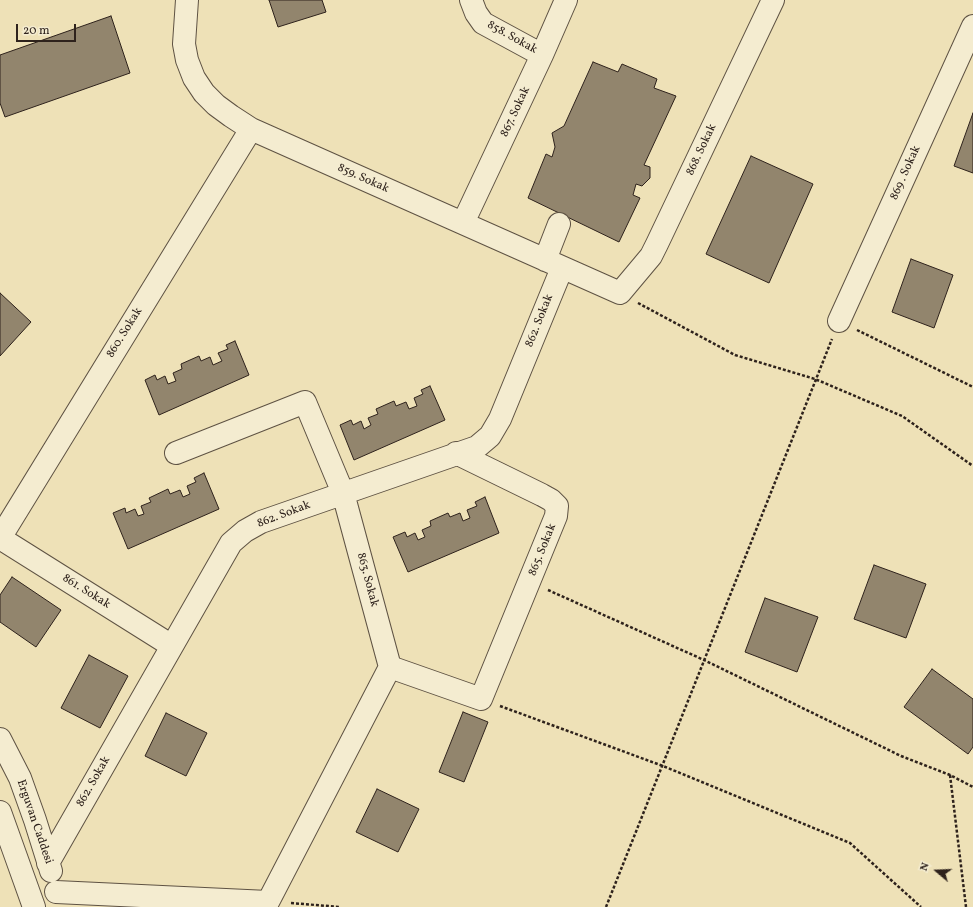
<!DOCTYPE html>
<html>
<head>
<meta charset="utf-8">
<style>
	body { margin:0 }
	#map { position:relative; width:973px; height:907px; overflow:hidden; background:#eee1b7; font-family:Vollkorn,serif }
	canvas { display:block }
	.north { position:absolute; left:917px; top:851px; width:40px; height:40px; -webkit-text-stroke:3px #f4ecd0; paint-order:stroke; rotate:289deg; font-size:11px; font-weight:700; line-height:16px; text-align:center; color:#2e221c }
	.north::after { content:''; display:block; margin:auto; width:14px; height:18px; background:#2e221c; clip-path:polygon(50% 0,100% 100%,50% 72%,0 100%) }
	.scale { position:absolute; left:16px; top:24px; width:60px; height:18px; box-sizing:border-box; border:2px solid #2e221c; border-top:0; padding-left:5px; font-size:12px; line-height:14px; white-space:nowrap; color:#2e221c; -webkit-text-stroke:3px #f4ecd0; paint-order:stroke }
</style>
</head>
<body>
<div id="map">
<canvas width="973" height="907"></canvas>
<div class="north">N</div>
<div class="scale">20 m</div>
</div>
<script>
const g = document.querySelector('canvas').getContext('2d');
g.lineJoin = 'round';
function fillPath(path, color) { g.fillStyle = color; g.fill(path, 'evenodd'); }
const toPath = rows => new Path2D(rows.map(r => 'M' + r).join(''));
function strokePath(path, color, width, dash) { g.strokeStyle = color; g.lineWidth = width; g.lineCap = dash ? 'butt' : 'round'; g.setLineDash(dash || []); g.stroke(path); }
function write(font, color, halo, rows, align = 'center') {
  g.font = font + ' Vollkorn,serif'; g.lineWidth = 3; g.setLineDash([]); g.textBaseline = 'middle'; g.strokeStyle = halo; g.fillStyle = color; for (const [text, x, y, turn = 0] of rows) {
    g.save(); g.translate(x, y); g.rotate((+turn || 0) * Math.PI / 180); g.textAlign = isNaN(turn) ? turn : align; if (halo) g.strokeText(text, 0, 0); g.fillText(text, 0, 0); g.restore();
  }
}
const building = toPath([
	[269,0,322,0,326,12,278,27,269,0],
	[111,16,130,73,5,117,0,103,0,55,111,16],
	[593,62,618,72,622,64,657,79,654,88,676,96,644,165,650,167,650,178,642,186,636,184,633,195,640,198,619,242,528,198,546,154,552,157,555,147,552,133,564,126,593,62],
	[973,113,973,173,954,166,973,113],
	[751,156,813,184,769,283,706,254,751,156],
	[911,259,953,275,934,328,892,312,911,259],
	[0,293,31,322,0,356,0,293],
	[235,341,249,375,159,415,145,380,155,375,157,380,165,376,168,384,176,381,173,373,182,369,181,364,199,356,201,361,210,357,213,365,222,361,218,353,228,349,226,345,235,341],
	[430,386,445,420,354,460,340,425,351,420,353,425,361,421,364,429,371,425,368,418,378,414,376,409,394,401,396,406,406,402,409,409,417,406,414,398,423,394,421,390,430,386],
	[204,473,219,509,128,549,113,513,125,508,126,513,135,509,138,516,144,514,141,506,151,502,149,498,168,489,170,494,180,490,183,497,190,494,187,486,196,482,194,478,204,473],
	[485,497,499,533,408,572,393,537,405,532,407,537,415,533,418,540,425,537,422,530,431,526,430,521,448,513,450,517,460,513,463,521,470,518,467,510,477,506,475,502,485,497],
	[874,565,926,584,906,638,854,619,874,565],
	[12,577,61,610,36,647,0,622,0,595,12,577],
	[765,598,818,617,797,672,745,652,765,598],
	[89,655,128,676,100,728,61,708,89,655],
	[932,669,973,699,973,747,968,754,904,707,932,669],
	[463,712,488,722,464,782,439,772,463,712],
	[166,713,207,733,186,776,145,756,166,713],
	[377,789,419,809,398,852,356,832,377,789]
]);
fillPath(building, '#92856d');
strokePath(building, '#2e221c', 1);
const minor = toPath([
	[187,0,184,44,187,60,194,78,204,93,216,105,231,116,251,129,620,293,651,256,657,244,773,0],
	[471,0,476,13,483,23,542,55],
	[463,223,542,55,566,0],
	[545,260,559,224],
	[839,321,973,26],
	[176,453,305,402,343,493,390,667],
	[0,538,251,129],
	[0,538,172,646],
	[390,667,481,699,556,516,557,506,551,500,542,495,456,453],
	[0,739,20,778,35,820,51,871],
	[0,812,34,907],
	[48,863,231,543,245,531,261,522,477,447,490,436,500,419,562,268],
	[56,892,268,902,390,667]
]);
strokePath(minor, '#5e5243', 24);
strokePath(toPath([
	[638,303,735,355,815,379,902,416,973,466],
	[857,330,973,387],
	[548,590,704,660,901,756,950,775,973,787],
	[500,706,663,766,850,843,921,907],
	[950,775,966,907],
	[291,903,340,907],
	[606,907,832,339]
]), '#2e221c', 2.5, [3, 2]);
strokePath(minor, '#f4ecd0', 22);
write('12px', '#2e221c', '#f4ecd0', [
	["858. Sokak",512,38,29],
	["867. Sokak",516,112,-65],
	["868. Sokak",702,150,-65],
	["869 . Sokak",906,173,-66],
	["859. Sokak",363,179,24],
	["862. Sokak",540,321,-68],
	["860. Sokak",125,333,-58],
	["862. Sokak",284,515,-21],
	["865. Sokak",543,550,-68],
	["863. Sokak",367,580,75],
	["861. Sokak",86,592,32],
	["862. Sokak",94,782,-60],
	["Erguvan Caddesi",34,822,71]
]);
</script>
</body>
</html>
